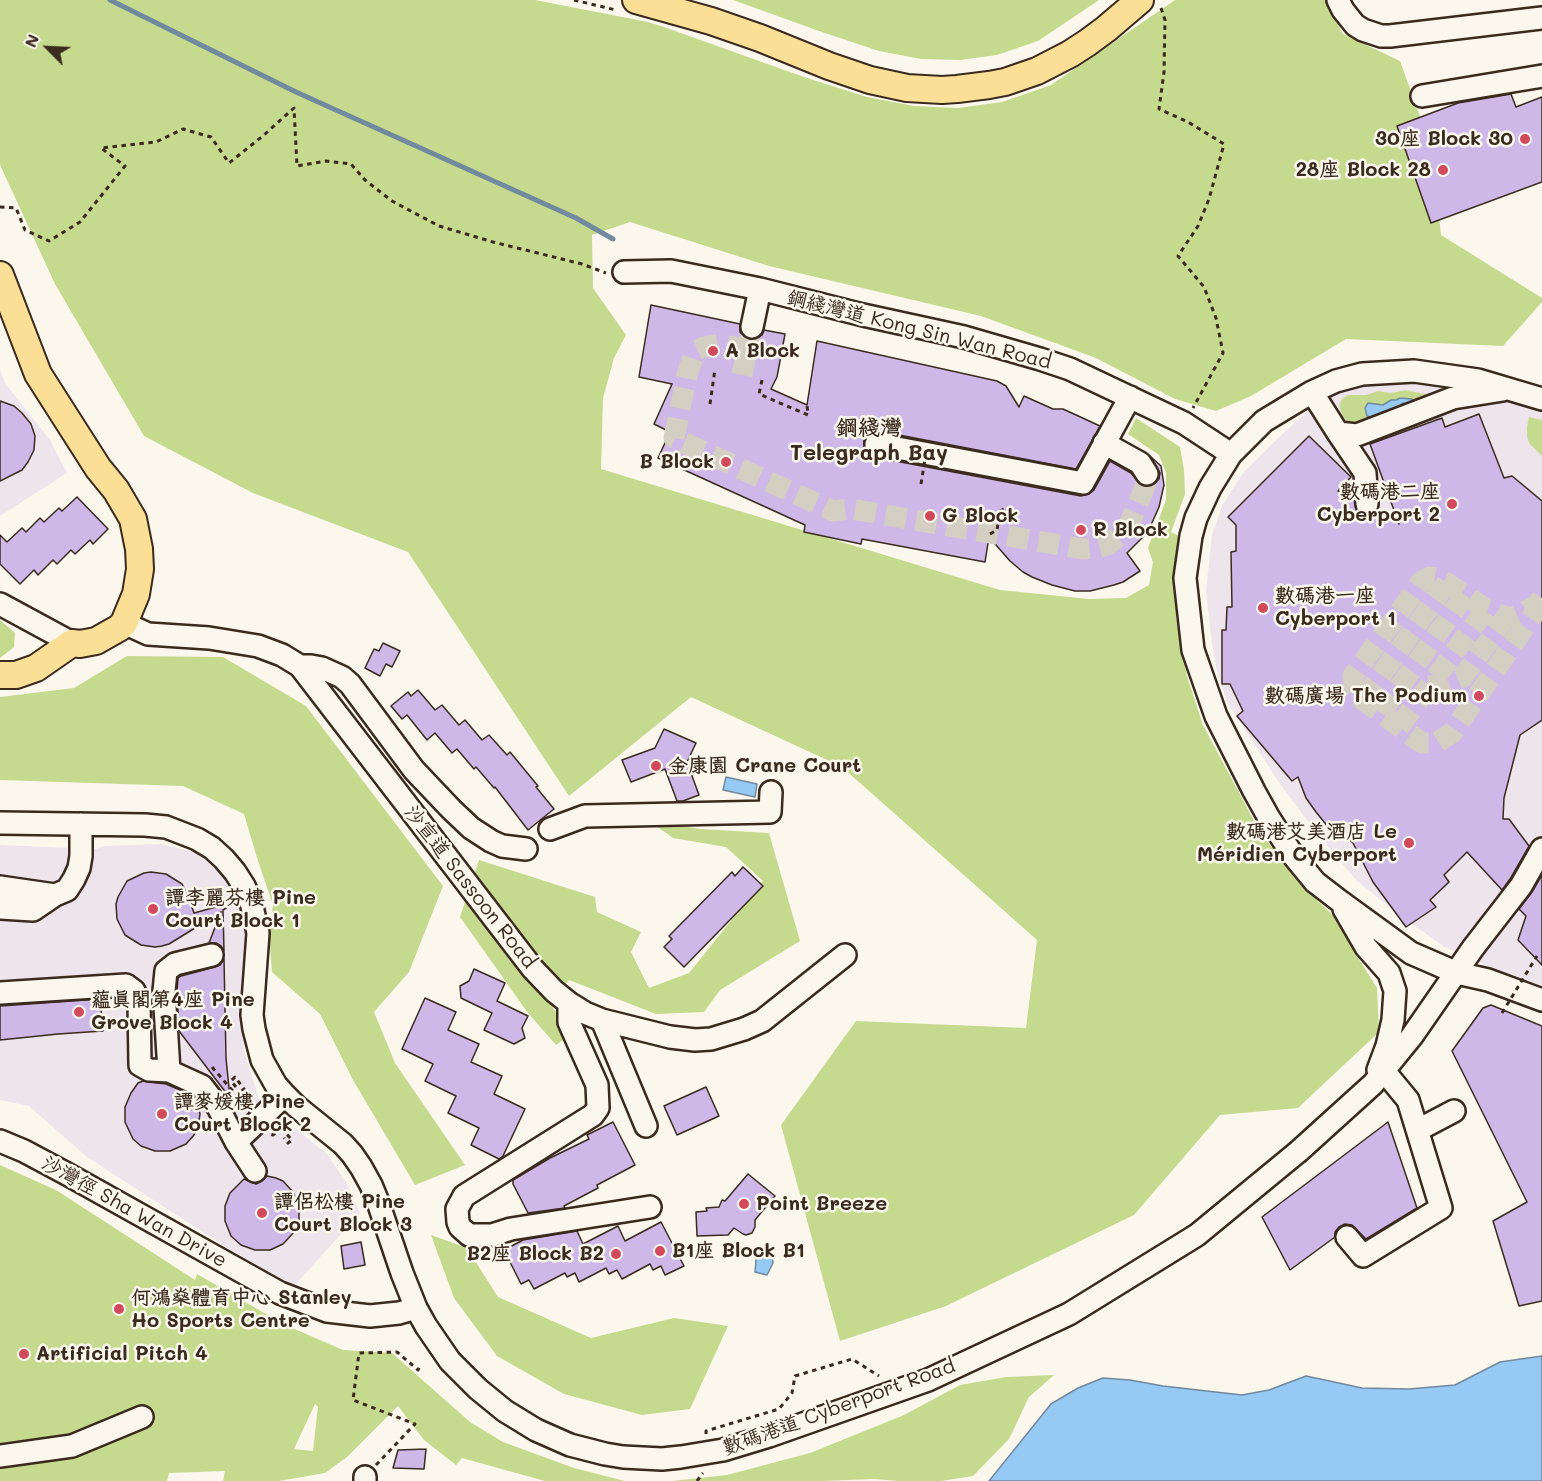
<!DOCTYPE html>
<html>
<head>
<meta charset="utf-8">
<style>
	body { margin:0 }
	#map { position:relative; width:1542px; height:1481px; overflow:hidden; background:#fbf7ec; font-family:Mali,sans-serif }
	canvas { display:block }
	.north { position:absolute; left:18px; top:18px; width:60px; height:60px; -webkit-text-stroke:4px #fbf7ec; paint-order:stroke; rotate:294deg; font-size:16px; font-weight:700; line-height:24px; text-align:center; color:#3b2a1e }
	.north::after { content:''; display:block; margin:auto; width:21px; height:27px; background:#3b2a1e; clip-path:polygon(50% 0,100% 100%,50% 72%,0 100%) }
</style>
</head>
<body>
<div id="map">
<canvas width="1542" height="1481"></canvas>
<div class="north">N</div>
</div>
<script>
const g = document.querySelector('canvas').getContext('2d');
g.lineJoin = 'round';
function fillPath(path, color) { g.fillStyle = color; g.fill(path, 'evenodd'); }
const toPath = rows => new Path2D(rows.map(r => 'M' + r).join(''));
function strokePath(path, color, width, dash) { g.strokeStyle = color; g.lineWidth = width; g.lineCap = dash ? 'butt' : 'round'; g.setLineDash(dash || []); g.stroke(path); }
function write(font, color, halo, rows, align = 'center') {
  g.font = font + ' Mali,"LXGW WenKai TC",sans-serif'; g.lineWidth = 5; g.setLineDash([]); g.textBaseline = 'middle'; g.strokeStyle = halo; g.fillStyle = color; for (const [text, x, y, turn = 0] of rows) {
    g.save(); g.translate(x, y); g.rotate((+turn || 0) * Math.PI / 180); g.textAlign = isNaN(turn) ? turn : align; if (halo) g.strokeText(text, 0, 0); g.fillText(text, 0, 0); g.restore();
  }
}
fillPath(toPath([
	[0,370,5,383,50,440,67,473,0,516],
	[1393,378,1443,381,1542,407,1542,990,1445,947,1402,917,1356,880,1319,836,1280,784,1227,702,1218,676,1212,644,1206,591,1212,535,1222,506,1243,473,1275,441,1313,406,1349,387],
	[161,844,202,854,229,874,245,908,248,941,242,1001,244,1051,259,1099,327,1154,347,1184,360,1213,294,1286,226,1247,87,1157,29,1106,0,1100,0,845,96,849,104,846]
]), '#eee4eb');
fillPath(toPath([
	[0,0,535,0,648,22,664,27,804,77,867,97,914,106,958,108,1002,102,1051,85,1175,0,1325,0,1343,34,1400,61,1432,150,1441,235,1542,298,1542,302,1503,346,1346,339,1251,396,1216,411,1175,399,1096,358,981,316,769,266,630,222,592,235,593,288,626,335,614,358,603,398,601,469,1000,590,1089,599,1126,598,1149,585,1153,562,1148,548,1166,500,1166,473,1159,455,1128,434,1136,418,1180,447,1184,470,1185,494,1171,532,1179,536,1174,574,1177,622,1187,676,1203,725,1260,832,1299,883,1340,922,1353,950,1377,988,1379,1032,1298,1108,1220,1115,1134,1215,946,1306,840,1341,781,1125,856,1021,1026,1028,1037,940,842,767,691,697,569,796,408,552,253,493,144,436,55,284,0,165],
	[733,0,1099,0,1038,41,997,55,960,60,921,59,879,51,819,31],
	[1406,390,1424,394,1435,393,1439,395,1358,425,1348,423,1342,415,1339,404,1343,398,1348,395,1366,395,1378,391,1391,393],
	[1529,417,1542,420,1542,456,1529,443,1527,436,1527,427],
	[0,620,15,633,14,647,0,658],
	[127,656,223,657,306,706,443,886,409,972,374,1012,395,1063,465,1165,415,1185,353,1080,320,1014,272,972,269,934,273,905,258,861,244,814,183,786,0,780,0,697,74,688],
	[649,821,701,829,769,833,800,941,720,990,704,1012,656,1014,569,980,551,1004,569,1036,556,1045,528,1013,460,917,479,860,595,897,597,912,641,932,631,952,649,988,689,973,763,881,726,847,673,838],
	[0,1165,56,1190,195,1280,197,1274,283,1324,343,1350,392,1353,470,1422,503,1442,574,1468,625,1481,545,1481,462,1458,456,1465,424,1440,398,1406,347,1457,325,1473,279,1481,223,1481,225,1471,169,1473,167,1481,0,1481],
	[315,1404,318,1407,313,1451,294,1449],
	[431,1235,467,1248,498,1297,591,1338,674,1318,728,1326,690,1409,642,1415,564,1394,497,1356,454,1298],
	[1054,1375,1029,1397,1009,1439,973,1476,941,1481,898,1481,874,1479,824,1481,672,1481,727,1475,810,1453,904,1415,960,1385,1006,1377]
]), '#c6da8f');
const water = toPath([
	[1400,398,1412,399,1413,401,1408,404,1403,403,1393,411,1371,417,1367,416,1365,408,1368,403,1383,405,1391,400,1396,400,1400,398],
	[726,777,757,784,755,797,723,790,726,777],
	[760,1249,772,1250,773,1263,767,1275,755,1272,756,1260,760,1249],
	[1542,1356,1542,1481,989,1481,1051,1404,1078,1388,1103,1378,1130,1380,1163,1386,1242,1395,1269,1390,1306,1376,1362,1388,1409,1389,1455,1385,1500,1362,1542,1356]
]);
fillPath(water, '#96c9f3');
strokePath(water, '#72899e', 1.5);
strokePath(toPath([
	[110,0,296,92,576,218,613,239]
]), '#72899e', 5);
const building = toPath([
	[1511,94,1516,107,1542,97,1542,182,1431,223,1397,126,1458,103,1511,94],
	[651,305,740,324,740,332,744,337,749,339,756,339,762,335,764,330,785,334,777,377,771,389,807,405,817,341,997,381,1006,386,1019,407,1024,396,1053,409,1063,409,1100,426,1076,469,878,431,872,432,867,435,864,441,864,448,867,453,874,457,1081,496,1089,494,1094,490,1110,461,1131,473,1141,485,1147,487,1153,485,1159,479,1160,473,1150,456,1161,466,1164,485,1159,507,1151,525,1145,535,1127,553,1140,571,1123,582,1114,585,1090,591,1075,591,1052,585,1032,577,1023,572,1010,561,989,537,985,562,862,539,861,544,804,532,805,525,658,458,670,432,654,424,672,384,639,377,651,305],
	[0,401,14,406,22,413,31,424,35,436,34,450,28,462,22,470,0,481,0,401],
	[1479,414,1504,478,1512,476,1542,501,1542,720,1520,735,1504,798,1503,819,1509,819,1529,846,1510,879,1502,890,1467,852,1444,875,1449,882,1430,900,1436,907,1406,927,1373,882,1353,843,1345,835,1328,827,1316,812,1306,798,1298,777,1292,781,1237,716,1243,711,1230,684,1222,684,1222,630,1226,630,1227,607,1232,607,1231,552,1236,551,1236,525,1228,517,1309,436,1351,477,1338,491,1354,498,1357,512,1362,516,1368,517,1375,514,1378,510,1389,515,1399,524,1370,444,1442,418,1445,427,1479,414],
	[77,497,108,529,93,544,90,540,75,554,71,550,57,564,53,560,38,575,34,570,20,584,0,564,0,535,7,542,22,528,26,532,40,518,44,522,59,508,62,511,77,497],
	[383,643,400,651,392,667,386,664,380,676,365,668,374,649,379,651,383,643],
	[418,690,435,710,442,705,459,725,465,720,482,740,489,735,507,755,510,752,538,786,536,787,554,809,528,830,495,787,494,788,476,767,474,769,457,749,452,753,435,733,427,740,407,715,402,719,391,706,408,692,411,696,418,690],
	[664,729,696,743,687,762,699,795,683,801,677,801,665,769,631,782,622,760,655,748,664,729],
	[743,867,763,886,684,967,664,947,672,939,669,936,732,872,735,876,743,867],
	[151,872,166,874,182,884,187,893,194,913,227,904,228,907,223,910,224,951,221,946,216,943,209,943,221,912,169,944,162,946,155,947,141,945,125,935,117,919,116,904,118,897,127,881,144,873,151,872],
	[1542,875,1542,965,1518,940,1526,916,1519,909,1532,892,1542,875],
	[224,959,226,1058,230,1098,179,1031,177,991,178,978,181,976,215,967,220,965,224,959],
	[474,969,505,983,497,1001,528,1016,522,1028,525,1038,514,1044,484,1030,492,1013,461,998,460,986,469,981,474,969],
	[425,998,456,1012,448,1030,479,1044,471,1062,502,1076,494,1094,525,1109,503,1156,499,1159,471,1145,479,1128,448,1113,456,1096,425,1081,433,1064,402,1049,425,998],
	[100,999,103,1031,58,1034,0,1040,0,1006,100,999],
	[1491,1005,1542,1026,1542,1301,1519,1306,1493,1221,1527,1202,1452,1051,1483,1008,1491,1005],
	[143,1081,166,1084,194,1096,197,1101,200,1114,199,1121,194,1135,186,1144,170,1151,155,1151,141,1146,133,1139,125,1122,125,1107,131,1093,138,1083,143,1081],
	[706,1087,719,1116,677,1135,664,1106,706,1087],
	[613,1122,635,1165,597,1185,598,1188,564,1206,565,1208,528,1213,513,1184,513,1180,550,1158,589,1139,587,1135,613,1122],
	[1388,1122,1417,1208,1366,1239,1352,1225,1345,1224,1339,1227,1335,1232,1335,1237,1290,1270,1262,1217,1388,1122],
	[748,1174,775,1196,755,1220,755,1227,752,1233,746,1235,743,1234,734,1228,728,1235,697,1236,696,1212,707,1211,706,1208,719,1207,722,1200,725,1201,748,1174],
	[267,1176,276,1178,283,1181,293,1192,299,1205,299,1220,296,1230,283,1244,270,1250,255,1250,241,1245,231,1236,225,1221,225,1206,230,1193,244,1179,256,1184,262,1181,267,1176],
	[661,1222,684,1266,665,1275,661,1266,653,1270,650,1264,622,1279,617,1270,609,1274,606,1268,579,1282,575,1273,567,1277,565,1273,534,1289,529,1280,521,1284,504,1250,523,1240,577,1231,583,1244,618,1226,625,1241,661,1222],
	[361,1242,365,1265,344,1269,341,1246,361,1242],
	[426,1449,424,1469,393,1468,398,1450,426,1449]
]);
fillPath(building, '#ceb8e8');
strokePath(building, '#3b2a1e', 1.5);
strokePath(toPath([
	[748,350,721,344,704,347,697,350,693,357,687,375,674,438,833,511,851,509,1083,549,1096,548,1107,545,1119,536,1128,527,1146,484,1147,474],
	[742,375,750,336],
	[1542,598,1538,604,1524,612,1513,617,1506,617,1486,609,1447,583,1436,578,1430,577,1422,581,1353,676,1354,688,1363,700,1422,743,1436,743,1452,733,1542,602],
	[1428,686,1443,685,1463,677,1506,617],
	[1363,700,1447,583],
	[1381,713,1465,595],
	[1399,727,1486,609]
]), '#d5cec3', 21, [21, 10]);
const minor = toPath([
	[1338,0,1343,10,1355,25,1363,30,1381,36,1390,36,1542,18],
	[1422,96,1542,76],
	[624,272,671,271,760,289,863,315,964,337,1040,359,1070,369,1184,423,1231,454],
	[752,327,760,289],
	[1312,392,1338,433,1357,435,1453,398,1503,390],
	[1542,399,1478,380,1414,371,1362,374,1336,381,1312,392,1264,421,1231,454,1210,488,1196,518,1191,536,1185,578,1193,650,1216,716,1254,791,1269,818,1292,854,1315,882,1341,902,1411,953,1457,973,1488,980,1542,1000],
	[1338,433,1365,473,1367,504],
	[1104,443,1140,463,1147,474],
	[876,444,1083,483,1130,397],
	[0,604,72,643],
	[124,623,148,634,209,638,258,646,282,655,300,666,533,969,554,991,569,1003,585,1013,602,1020,670,1037,695,1040,711,1039,744,1029,762,1021,845,955],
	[300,666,311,666,322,668,342,677,350,684,414,770,451,809,471,828,491,841,502,846,526,849],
	[0,823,145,825,166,827,197,839,212,848,224,859,235,872,244,886,251,902,258,933,252,1015,254,1029,262,1060,276,1085,285,1095,296,1106,343,1144,352,1154,361,1167,371,1185,378,1202,402,1273,416,1308,426,1326,450,1361],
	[550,829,585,816,770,812,771,792],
	[0,887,55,895,67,890,74,879,79,868,81,856,81,824],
	[0,908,33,910,55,895],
	[1344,909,1366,947,1389,973,1395,991,1393,1020,1387,1046,1378,1070],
	[212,955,175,964,166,971,164,991,169,1071,202,1086,218,1107,236,1142,285,1095],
	[0,993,126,985,134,991,139,1002,140,1065,149,1070,169,1071],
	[569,1003,569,1022,597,1085,598,1108,593,1115,464,1196,457,1209,458,1222,460,1227,469,1235,492,1235,511,1229,650,1207],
	[602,1020,646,1126],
	[1418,1130,1454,1111],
	[0,1141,24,1151,67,1174,280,1293,327,1311,370,1316,399,1313,416,1308],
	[236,1142,255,1171],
	[1299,1151,1373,1084,1412,1036,1473,948,1521,886,1542,849],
	[1347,1237,1363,1256,1441,1208,1408,1100,1384,1071],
	[0,1456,72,1446,142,1417],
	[365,1481,365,1477]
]);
const major = toPath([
	[636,0,711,21,760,38,829,66,870,80,907,88,942,90,957,89,989,85,1005,82,1037,71,1070,54,1087,43,1106,29,1140,0],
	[0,275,38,374,98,468,116,490,133,519,139,549,140,569,136,594,124,623,119,628,96,641,80,644,72,643,36,668,16,675,0,675]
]);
strokePath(minor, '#3b2a1e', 26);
strokePath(major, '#3b2a1e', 30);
strokePath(toPath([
	[574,0,616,10],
	[1161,8,1165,20,1164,72,1159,109,1188,122,1224,144,1209,199,1198,226,1178,256,1204,287,1216,318,1223,353,1193,408],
	[0,207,16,208,25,230,49,241,80,222,125,166,101,148,156,142,183,129,211,137,229,163,264,135,294,108,297,166,326,161,351,164,365,180,392,201,439,226,493,242,582,264,606,273],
	[762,380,759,394,808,415,807,405],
	[710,404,715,369],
	[236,1087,231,1081,235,1077,244,1089,237,1095],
	[281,1128,292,1140,288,1143,284,1138],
	[706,1434,706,1431,779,1409,792,1393,795,1376,852,1359,879,1376],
	[376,1465,415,1424,353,1400,359,1353,397,1352,418,1370,420,1367],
	[697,1481,703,1473]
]), '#3b2a1e', 3, [4.5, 4.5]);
strokePath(minor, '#fbf7ec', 21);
strokePath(major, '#fbdf96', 26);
const minorBridge = toPath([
	[450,1361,478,1389,505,1411,536,1430,570,1445,605,1454,623,1457,662,1459,681,1457,723,1450,769,1436,928,1380,1069,1314,1197,1235,1299,1151]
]);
strokePath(minorBridge, '#3b2a1e', 26, []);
strokePath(toPath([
	[921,484,927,447],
	[990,534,997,530,1000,511,1006,508],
	[1502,1013,1537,956],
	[212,1067,270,1134,273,1135,281,1128]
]), '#3b2a1e', 3, [4.5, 4.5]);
strokePath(minorBridge, '#fbf7ec', 21);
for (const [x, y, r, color] of [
	[1525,139,6,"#d1495b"],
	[1443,170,6,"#d1495b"],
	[713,351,6,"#d1495b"],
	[726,462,6,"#d1495b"],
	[1452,504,6,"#d1495b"],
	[930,516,6,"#d1495b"],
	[1081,530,6,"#d1495b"],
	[1263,608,6,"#d1495b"],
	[1479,696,6,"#d1495b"],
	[656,766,6,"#d1495b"],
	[1409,843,6,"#d1495b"],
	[153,909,6,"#d1495b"],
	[79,1012,6,"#d1495b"],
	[162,1114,6,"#d1495b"],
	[744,1204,6,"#d1495b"],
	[262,1213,6,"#d1495b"],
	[660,1251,6,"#d1495b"],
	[616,1254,6,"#d1495b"],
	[119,1309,6,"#d1495b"],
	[24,1354,6,"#d1495b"]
]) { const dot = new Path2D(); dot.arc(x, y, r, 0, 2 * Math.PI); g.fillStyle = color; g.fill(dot); strokePath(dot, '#fbf7ec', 2); }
write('bold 20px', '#3b2a1e', '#fbf7ec', [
	["30座 Block 30",1513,139,"right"],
	["28座 Block 28",1431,170,"right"],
	["A Block",725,351],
	["B Block",714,462,"right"],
	["數碼港二座",1440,492,"right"],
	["Cyberport 2",1440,515,"right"],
	["G Block",942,516],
	["R Block",1093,530],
	["數碼港一座",1275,596],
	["Cyberport 1",1275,619],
	["數碼廣場 The Podium",1467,696,"right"],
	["金康園 Crane Court",668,766],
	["數碼港艾美酒店 Le",1397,832,"right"],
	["Méridien Cyberport",1397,855,"right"],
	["譚李麗芬樓 Pine",165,898],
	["Court Block 1",165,921],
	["蘊真閣第4座 Pine",91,1000],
	["Grove Block 4",91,1023],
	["譚麥媛樓 Pine",174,1102],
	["Court Block 2",174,1125],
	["譚侶松樓 Pine",274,1202],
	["Court Block 3",274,1225],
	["Point Breeze",756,1204],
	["B1座 Block B1",672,1251],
	["B2座 Block B2",604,1254,"right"],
	["何鴻燊體育中心 Stanley",131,1298],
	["Ho Sports Centre",131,1321],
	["Artificial Pitch 4",36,1354]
], 'left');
write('20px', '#3b2a1e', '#fbf7ec', [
	["鋼綫灣道 Kong Sin Wan Road",919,330,14],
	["沙宣道 Sassoon Road",470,887,52],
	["沙灣徑 Sha Wan Drive",134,1212,29],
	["數碼港道 Cyberport Road",839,1407,-20]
]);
write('bold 22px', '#3b2a1e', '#fbf7ec', [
	["鋼綫灣",869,428],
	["Telegraph Bay",869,453]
]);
</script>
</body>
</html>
